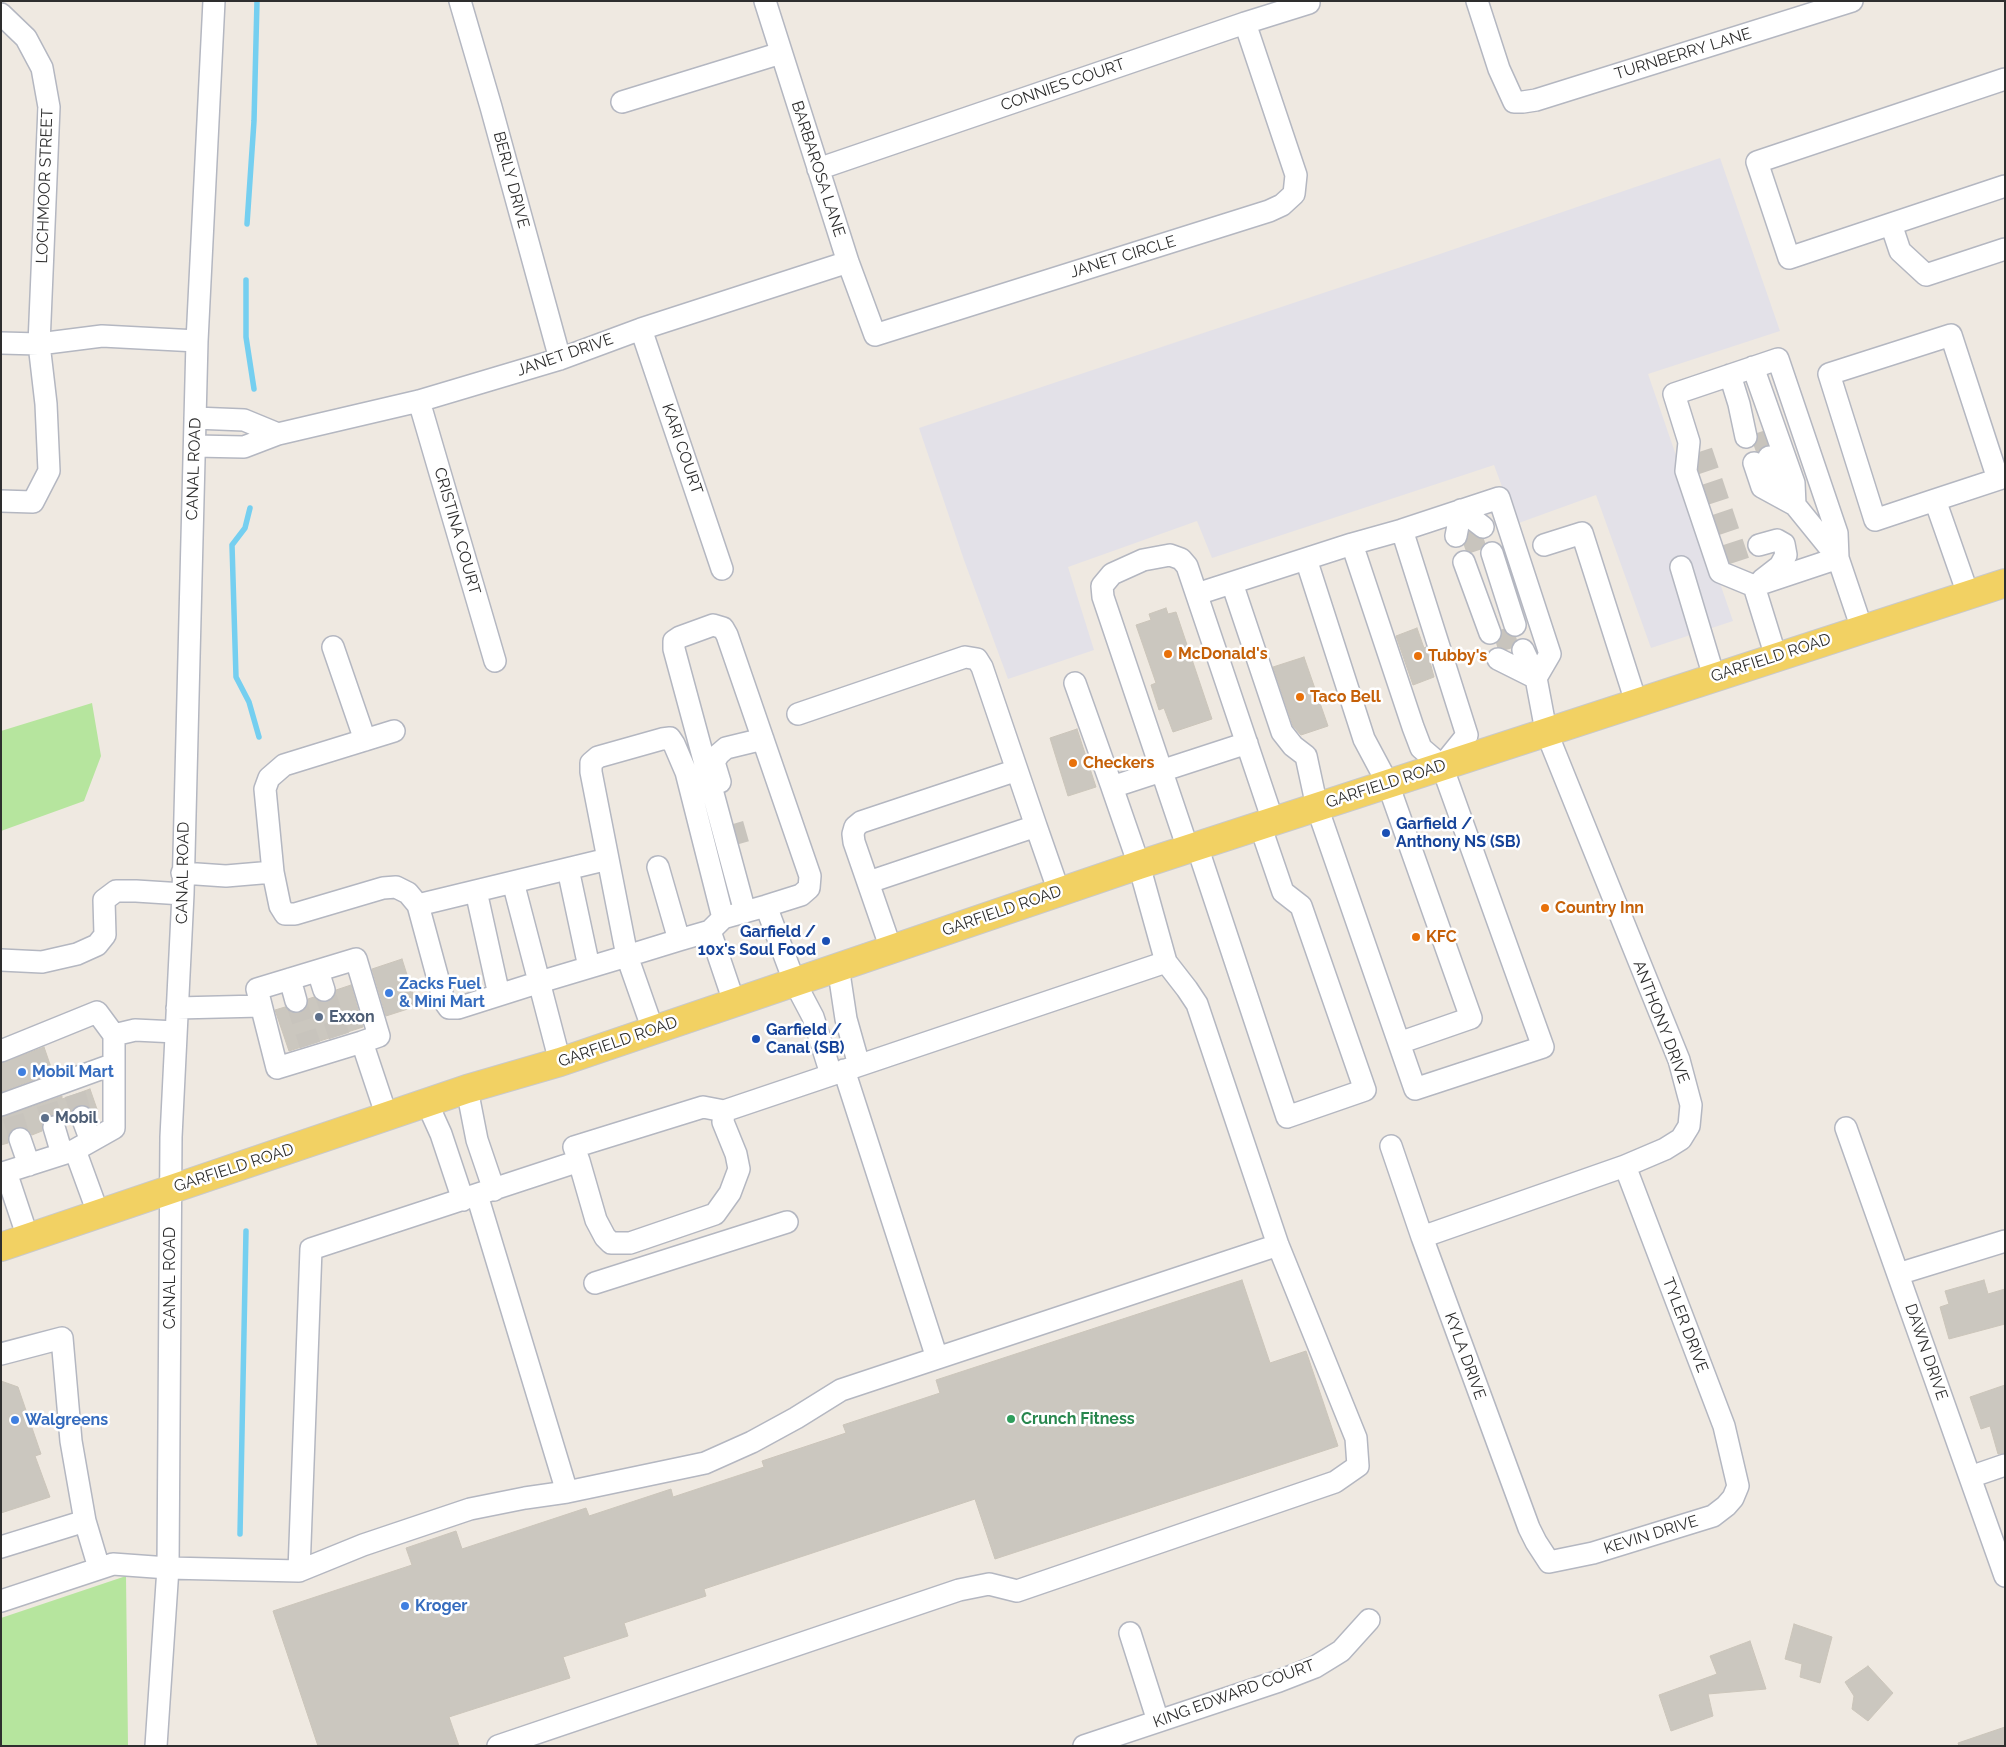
<!DOCTYPE html>
<style>
body{margin:0}
#map{position:relative;width:2006px;height:1747px;overflow:hidden;background:#efe9e1;font-family:Raleway,sans-serif}
canvas{display:block}
.frame{position:absolute;inset:0;border:2px solid #2e2e2e;pointer-events:none}
</style>
<div id="map">
<canvas width="2006" height="1747"></canvas>
<div class="frame"></div>
</div>
<script>
const ctx = document.querySelector('canvas').getContext('2d');
ctx.lineJoin = 'round';
function paint(path, color) { ctx.fillStyle = color; ctx.fill(path, 'evenodd'); }
const shape = rows => new Path2D(rows.map(r => 'M' + r).join(''));
function trace(path, color, width, dash) { ctx.strokeStyle = color; ctx.lineWidth = width; ctx.lineCap = dash ? 'butt' : 'round'; ctx.setLineDash(dash || []); ctx.stroke(path); }
function drawText(font, color, halo, rows, align = 'center') {
  ctx.font = font + ' Raleway,sans-serif'; ctx.lineWidth = 5; ctx.setLineDash([]); ctx.textBaseline = 'middle'; ctx.strokeStyle = halo; ctx.fillStyle = color; for (const [text, x, y, turn = 0] of rows) {
    ctx.save(); ctx.translate(x, y); ctx.rotate((+turn || 0) * Math.PI / 180); ctx.textAlign = isNaN(turn) ? turn : align; if (halo) ctx.strokeText(text, 0, 0); ctx.fillText(text, 0, 0); ctx.restore();
  }
}
const industrial = shape([
 [1720,158,1780,331,1648,374,1733,621,1651,648,1596,495,1516,524,1494,465,1212,558,1197,521,1068,567,1094,650,1008,679,964,560,919,428,1437,255]
]);
const green = shape([
 [92,703,101,756,84,801,1,831,1,731],
 [126,1576,128,1746,1,1746,1,1618]
]);
const stream = shape([
 [247,224,254,121,257,1],
 [246,280,246,337,254,389],
 [250,508,245,528,232,545,236,677,249,702,259,737],
 [240,1534,246,1231]
]);
const building = shape([
 [1166,608,1168,614,1176,612,1212,719,1173,732,1164,708,1159,710,1151,685,1156,683,1136,625,1151,620,1149,614,1166,608],
 [1417,628,1424,648,1426,647,1434,677,1413,685,1396,636,1417,628],
 [1304,657,1328,726,1301,735,1293,726,1273,667,1304,657],
 [1077,729,1096,787,1068,796,1050,738,1077,729],
 [402,959,417,1006,386,1016,372,969,402,959],
 [351,985,363,1027,289,1051,275,1010,285,1007,292,1013,300,1013,305,1009,308,999,314,997,321,1002,328,1002,334,998,336,990,351,985],
 [44,1047,53,1073,1,1092,1,1063,44,1047],
 [90,1089,98,1112,94,1113,90,1108,85,1105,78,1105,72,1109,70,1115,70,1122,66,1123,63,1118,57,1115,50,1115,45,1118,42,1124,42,1131,32,1135,28,1129,23,1127,16,1127,10,1131,8,1137,8,1143,1,1145,1,1117,62,1096,62,1099,90,1089],
 [1242,1280,1270,1363,1306,1351,1338,1446,995,1559,975,1499,704,1589,706,1596,624,1623,628,1636,563,1657,570,1678,449,1717,459,1746,318,1746,273,1611,412,1565,406,1548,456,1531,462,1549,586,1508,589,1516,671,1489,673,1497,764,1467,762,1461,846,1433,843,1425,940,1393,936,1380,1242,1280],
 [1984,1280,1988,1294,2005,1289,2005,1324,1949,1339,1940,1307,1949,1304,1945,1291,1984,1280],
 [1,1381,18,1387,41,1454,35,1456,50,1497,1,1513,1,1381],
 [2005,1385,2005,1453,1998,1454,1990,1426,1981,1429,1970,1397,2005,1385],
 [1794,1624,1832,1637,1820,1683,1800,1677,1802,1664,1785,1659,1794,1624],
 [1750,1641,1766,1689,1708,1694,1713,1716,1671,1731,1659,1695,1717,1674,1710,1656,1750,1641],
 [1868,1666,1893,1693,1868,1721,1852,1709,1854,1696,1845,1682,1868,1666],
 [2005,1727,2005,1746,1959,1746,1958,1743,2005,1727]
]);
const minorTunnel = shape([
 [1760,432,1769,457],
 [1702,451,1739,561],
 [1470,531,1479,557],
 [1503,629,1510,654],
 [733,824,739,845],
 [324,990,339,1036],
 [296,1001,310,1045],
 [75,1094,82,1117],
 [47,1104,54,1127],
 [13,1116,20,1139]
]);
const minor = shape([
 [460,1,491,107,560,359],
 [765,1,848,262,875,335,1269,211,1282,205,1294,194,1296,175,1245,23],
 [1477,1,1499,69,1514,102,1523,102,1536,100,1852,1],
 [1,14,26,38,42,68,49,107,39,344,46,404,49,471,33,502,1,501],
 [2005,79,1757,162,1789,258,1891,224,1900,251,1926,275,2005,249],
 [622,102,781,53],
 [818,169,1245,23,1309,3],
 [1891,224,2005,186],
 [641,329,722,569],
 [1,343,39,344,102,336,197,341],
 [1753,367,1794,483,1795,505,1838,558,1754,586],
 [1730,375,1739,404,1746,437],
 [419,401,495,661],
 [278,434,419,401,560,359,641,329,848,262],
 [195,446,244,447,278,434,244,420,195,418],
 [1769,457,1777,483,1792,501],
 [1754,463,1762,487,1795,505],
 [1935,500,1875,520,1829,374,1951,335,1998,479],
 [1461,510,1483,527],
 [1402,530,1499,498,1550,654,1536,678,1546,731,1679,1060,1691,1105,1689,1126,1681,1139,1665,1149,1625,1166,1422,1237],
 [1456,536,1461,510],
 [1544,545,1582,533,1636,702],
 [1759,545,1777,540,1784,544,1786,555,1780,566,1762,580],
 [1492,553,1515,625],
 [1306,559,1364,739,1388,784,1471,1018,1399,1043],
 [1464,562,1490,633],
 [1681,567,1714,677],
 [1232,583,1282,732,1293,746,1306,756,1317,807,1415,1089,1543,1047,1442,766,1421,748,1413,727,1352,544,1402,530,1467,735,1442,766],
 [1197,594,1352,544],
 [1968,594,1935,500,2005,477],
 [333,647,365,740],
 [1523,650,1536,678],
 [1776,657,1754,586,1720,572,1686,471,1689,442,1674,394,1778,359,1837,533,1838,558,1862,629],
 [1498,659,1536,678],
 [1075,683,1112,787,1247,743],
 [798,714,965,657,977,659,982,667,1036,826],
 [720,782,714,762,719,754,726,748,763,739],
 [1197,846,1287,1117,1365,1090,1301,906,1283,892,1260,825],
 [1188,849,1103,597,1102,586,1112,574,1143,560,1170,555,1181,559,1187,566,1273,821],
 [658,867,679,940],
 [568,869,589,967],
 [273,872,265,789,269,778,284,765,394,731],
 [182,873,226,876,273,872,280,906,285,914,295,914,383,888,396,887,408,893,418,905,444,1001,449,1008,458,1008,540,982,627,956,679,940,710,931,723,918,686,772,674,744,670,738,662,739,598,757,591,763,591,772,627,956,653,1030],
 [513,882,560,1062],
 [869,882,1036,826,1059,892],
 [476,891,499,995],
 [418,905,608,859],
 [766,906,794,981,813,1017,831,1074],
 [723,918,766,906,801,895,809,888,810,876,727,635,723,628,713,625,680,637,674,641,674,649,745,912],
 [710,931,734,1002],
 [891,949,854,842,853,834,855,827,861,822,1017,770],
 [1,960,42,962,77,954,97,945,105,935,104,900,116,891,136,891,183,894],
 [838,966,846,1019,859,1065],
 [318,971,324,990],
 [290,979,296,1001],
 [177,1008,261,1006],
 [362,1042,379,1036,356,959,257,989,277,1068,362,1042,387,1117],
 [1,1051,97,1012,114,1035],
 [844,1070,937,1358],
 [467,1089,477,1140,494,1190],
 [427,1103,441,1134,463,1200],
 [1,1105,114,1064],
 [82,1117,91,1141],
 [54,1127,62,1154],
 [1846,1128,2005,1576],
 [20,1139,29,1165],
 [1391,1146,1422,1237,1529,1528,1536,1542,1549,1562,1593,1553,1713,1516,1726,1506,1733,1498,1738,1486,1724,1426,1625,1166],
 [75,1150,114,1128,114,1035,135,1030,176,1032],
 [579,1161,596,1220,605,1237,611,1243,630,1243,715,1214,730,1193,739,1169,736,1154,723,1122,724,1111],
 [477,1195,567,1492],
 [28,1238,6,1172,75,1150,98,1213],
 [1898,1274,2005,1241],
 [595,1283,787,1222],
 [1,1354,62,1338,71,1441,85,1521,99,1568],
 [1970,1477,2005,1465],
 [1,1547,85,1521],
 [299,1571,311,1249,579,1161,574,1147,703,1107,724,1111,1166,962],
 [1,1601,113,1564,168,1568,299,1571,363,1545,470,1509,525,1498,567,1492,705,1463,752,1442,796,1418,841,1390,1278,1245],
 [1130,1633,1158,1721],
 [156,1746,168,1568,171,1137,183,894,197,341,214,1],
 [498,1746,959,1590,989,1584,1017,1591,1335,1482,1358,1466,1356,1438,1278,1245,1197,1004,1187,989,1166,962,1139,865,1112,787],
 [1084,1746,1279,1681,1315,1667,1341,1651,1369,1620]
]);
const major = shape([
 [1,1247,467,1089,560,1062,1139,865,2005,583]
]);
const markers = [
 [1168,654,5,"#e8710a"],
 [1418,656,5,"#e8710a"],
 [1300,697,5,"#e8710a"],
 [1073,763,5,"#e8710a"],
 [1386,833,5,"#1a4fb4"],
 [1545,908,5,"#e8710a"],
 [1416,937,5,"#e8710a"],
 [826,941,5,"#1a4fb4"],
 [389,993,5,"#3f7fe0"],
 [319,1017,5,"#5c6f8a"],
 [756,1039,5,"#1a4fb4"],
 [22,1072,5,"#3f7fe0"],
 [45,1118,5,"#5c6f8a"],
 [1011,1419,5,"#2e9e5b"],
 [15,1420,5,"#3f7fe0"],
 [405,1606,5,"#3f7fe0"]
];
const streetNames = [
 ["TURNBERRY LANE",1683,54,-17],
 ["CONNIES COURT",1063,85,-19],
 ["BARBAROSA LANE",818,169,72],
 ["BERLY DRIVE",511,180,75],
 ["LOCHMOOR STREET",45,186,-88],
 ["JANET CIRCLE",1123,257,-17],
 ["JANET DRIVE",565,355,-19],
 ["KARI COURT",682,449,71],
 ["CANAL ROAD",194,469,-88],
 ["CRISTINA COURT",457,531,74],
 ["GARFIELD ROAD",1771,658,-18],
 ["GARFIELD ROAD",1386,784,-18],
 ["CANAL ROAD",183,873,-89],
 ["GARFIELD ROAD",1002,911,-19],
 ["ANTHONY DRIVE",1661,1022,69],
 ["GARFIELD ROAD",618,1042,-19],
 ["GARFIELD ROAD",234,1168,-18],
 ["CANAL ROAD",170,1278,-90],
 ["TYLER DRIVE",1685,1325,69],
 ["DAWN DRIVE",1926,1352,71],
 ["KYLA DRIVE",1465,1356,70],
 ["KEVIN DRIVE",1651,1535,-17],
 ["KING EDWARD COURT",1234,1694,-20]
];
const foodNames = [
 ["McDonald's",1178,654],
 ["Tubby's",1428,656],
 ["Taco Bell",1310,697],
 ["Checkers",1083,763],
 ["Country Inn",1555,908],
 ["KFC",1426,937]
];
const transitNames = [
 ["Garfield /",1396,824],
 ["Anthony NS (SB)",1396,842],
 ["Garfield /",816,932,"right"],
 ["10x's Soul Food",816,950,"right"],
 ["Garfield /",766,1030],
 ["Canal (SB)",766,1048]
];
const shopNames = [
 ["Zacks Fuel",399,984],
 ["& Mini Mart",399,1002],
 ["Mobil Mart",32,1072],
 ["Walgreens",25,1420],
 ["Kroger",415,1606]
];
const serviceNames = [
 ["Exxon",329,1017],
 ["Mobil",55,1118]
];
const leisureNames = [
 ["Crunch Fitness",1021,1419]
];
paint(industrial, '#e3e1e8');
paint(green, '#b6e59e');
trace(stream, '#75cff0', 5.5);
paint(building, '#cbc7bf');
trace(building, '#cbc5ba', 1);
trace(minorTunnel, '#c8c4bd', 21, [21, 11]);
trace(minor, '#b4b7c1', 24);
trace(major, '#c9c9c9', 30);
trace(minor, '#fff', 21);
trace(major, '#f2d163', 28);
for (const [x, y, r, color] of markers) { const dot = new Path2D(); dot.arc(x, y, r, 0, 2 * Math.PI); ctx.fillStyle = color; ctx.fill(dot); trace(dot, '#fff', 2); }
drawText('16px', '#2e2e2e', '#fff', streetNames);
drawText('bold 16px', '#c56008', '#fff', foodNames, 'left');
drawText('bold 16px', '#164399', '#fff', transitNames, 'left');
drawText('bold 16px', '#366cbe', '#fff', shopNames, 'left');
drawText('bold 16px', '#4e5e75', '#fff', serviceNames, 'left');
drawText('bold 16px', '#27864d', '#fff', leisureNames, 'left');
</script>
